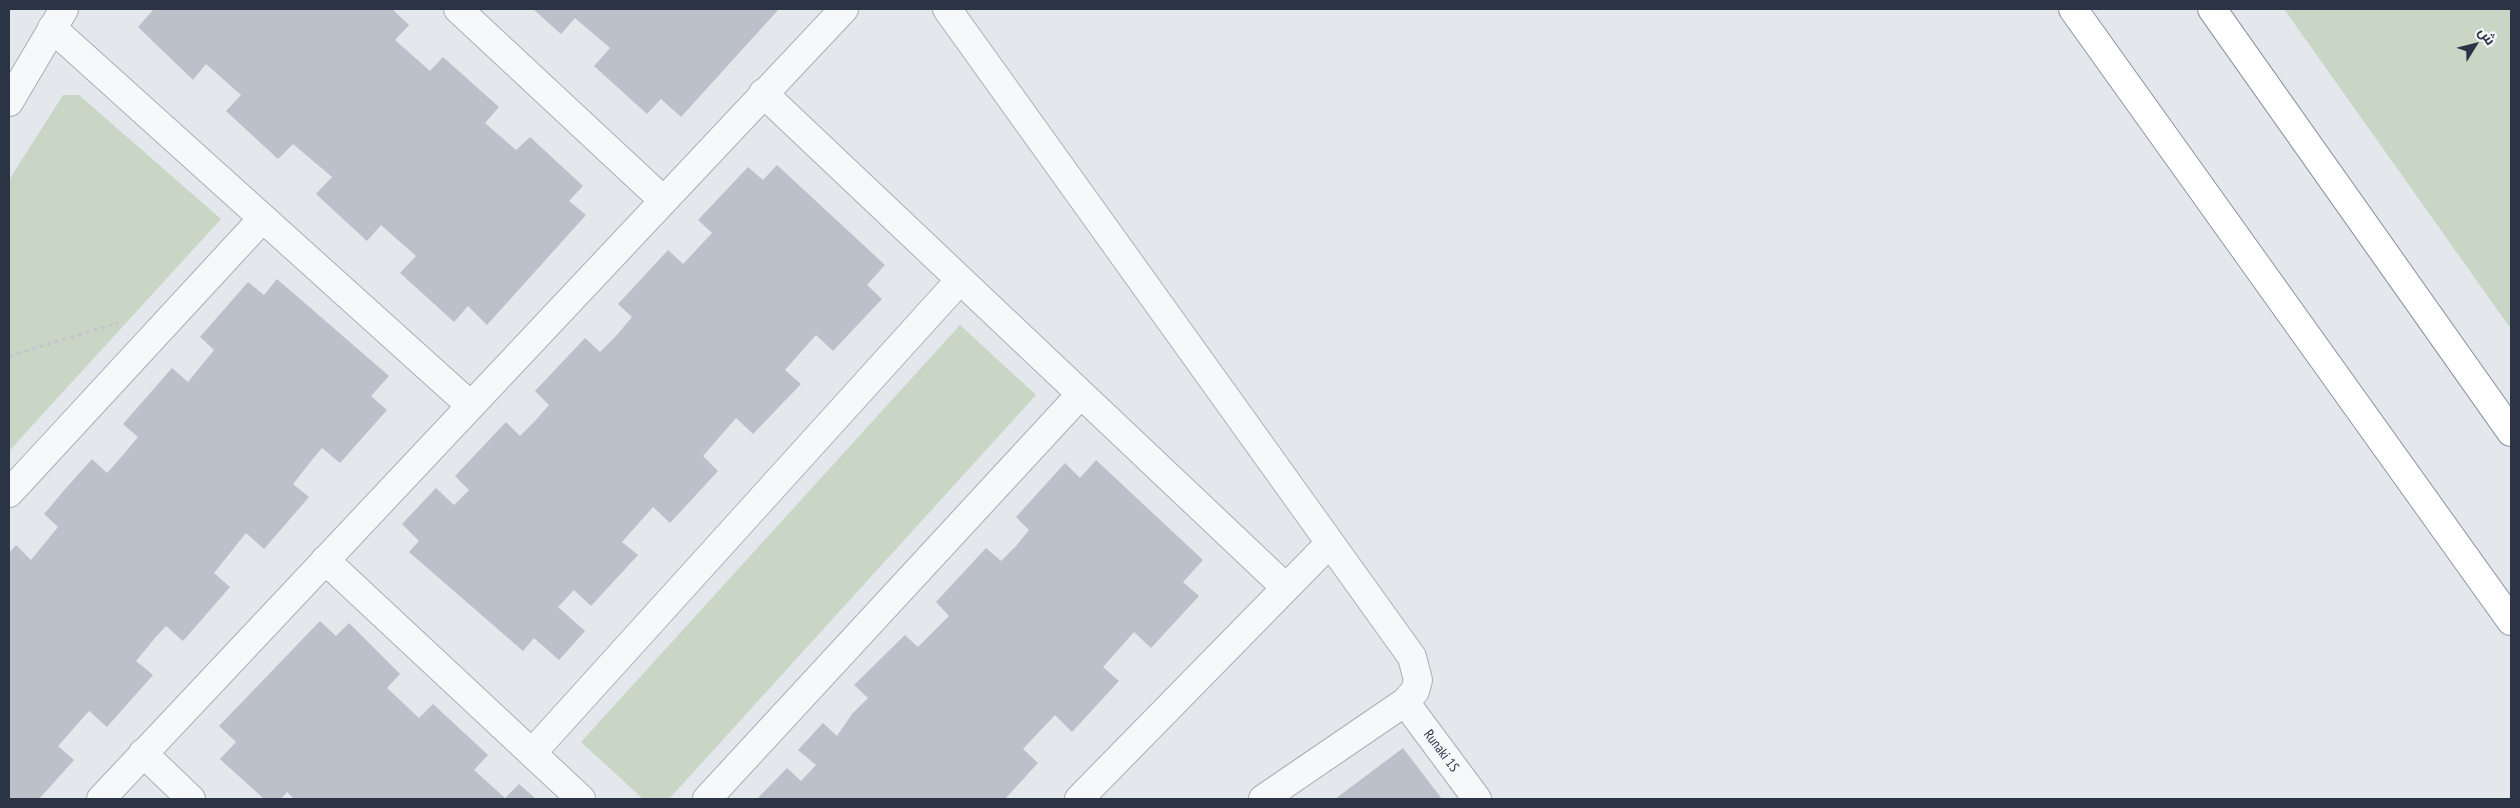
<!DOCTYPE html>
<meta charset="utf-8">
<style>
body{margin:0}
#map{position:relative;width:2520px;height:808px;overflow:hidden;background:#e4e7ec;font-family:"PT Sans Narrow",Cairo,sans-serif}
canvas{display:block}
.frame{position:absolute;inset:0;border:10px solid #2b3445;pointer-events:none}
.north{position:absolute;left:2450px;top:20px;width:50px;height:50px;-webkit-text-stroke:4px #f4f6f9;paint-order:stroke;rotate:54deg;font-size:14px;font-weight:700;line-height:20px;text-align:center;color:#2b3445}
.north::after{content:'';display:block;margin:auto;width:18px;height:22px;background:#2b3445;clip-path:polygon(50% 0,100% 100%,50% 72%,0 100%)}
</style>
<div id="map">
<canvas width="2520" height="808"></canvas>
<div class="frame"></div>
<div class="north">ش</div>
</div>
<script>
const ctx = document.querySelector('canvas').getContext('2d');
ctx.lineJoin = 'round';
function paint(path, color) { ctx.fillStyle = color; ctx.fill(path, 'evenodd'); }
const shape = rows => new Path2D(rows.map(r => 'M' + r).join(''));
function trace(path, color, width, dash) { ctx.strokeStyle = color; ctx.lineWidth = width; ctx.lineCap = dash ? 'butt' : 'round'; ctx.setLineDash(dash || []); ctx.stroke(path); }
function drawText(font, color, halo, rows, align = 'center') {
  ctx.font = font + ' "PT Sans Narrow",sans-serif'; ctx.lineWidth = 4; ctx.setLineDash([]); ctx.textBaseline = 'middle'; ctx.strokeStyle = halo; ctx.fillStyle = color; for (const [text, x, y, turn = 0] of rows) {
    ctx.save(); ctx.translate(x, y); ctx.rotate((+turn || 0) * Math.PI / 180); ctx.textAlign = isNaN(turn) ? turn : align; if (halo) ctx.strokeText(text, 0, 0); ctx.fillText(text, 0, 0); ctx.restore();
  }
}
const green = shape([
 [2284,9,2511,9,2511,329],
 [63,95,79,95,221,219,9,451,9,180],
 [960,325,1036,395,669,799,643,799,581,742]
]);
const building = shape([
 [154,9,392,9,409,25,395,40,430,71,443,57,499,107,485,123,516,150,530,137,583,186,569,201,586,215,487,325,468,306,454,322,400,273,416,256,381,225,367,241,316,194,332,177,293,144,278,159,226,111,241,95,206,64,193,80,138,27],
 [533,9,779,9,681,117,661,99,647,114,594,66,610,48,575,18,561,34],
 [777,165,885,265,867,285,882,299,833,351,816,335,785,370,801,384,753,434,736,418,703,456,718,471,670,523,653,507,622,542,638,555,591,606,574,590,558,607,585,631,559,660,534,638,523,651,409,552,419,541,402,524,436,488,454,505,469,490,455,476,506,422,520,436,536,420,549,405,535,391,585,338,600,352,616,336,632,317,618,304,668,250,683,264,712,233,698,220,748,167,763,180],
 [277,279,389,376,371,396,387,410,340,463,322,448,312,460,293,484,309,497,264,549,246,533,214,573,230,587,183,641,166,626,155,638,136,661,153,675,107,727,89,711,58,746,74,760,39,799,10,799,9,553,16,545,31,560,58,527,44,514,66,488,92,459,107,473,123,455,138,437,123,424,172,368,188,382,214,350,200,337,248,282,264,295],
 [1096,460,1203,560,1183,582,1199,596,1151,648,1134,632,1103,667,1119,681,1072,732,1055,715,1023,749,1038,763,1005,799,757,799,787,768,801,781,816,765,798,750,823,723,837,736,852,714,868,698,854,685,905,635,918,647,949,616,936,602,986,548,1001,561,1016,546,1029,530,1016,517,1065,463,1080,478],
 [320,621,336,636,349,623,400,674,387,688,419,718,433,704,488,755,474,770,505,798,519,784,536,799,294,799,287,792,281,799,264,799,220,759,236,742,219,726],
 [1403,748,1442,799,1335,799]
]);
const path = shape([
 [9,356,118,323]
]);
const minor = shape([
 [458,9,663,200],
 [947,9,1412,657,1418,680,1415,691,1405,702,1263,799],
 [52,28,470,405],
 [763,93,1286,588],
 [9,493,263,218],
 [325,560,581,799],
 [1405,702,1477,799],
 [143,753,191,799],
 [532,753,960,280],
 [101,799,844,9],
 [707,799,1081,394],
 [1079,799,1329,544]
]);
const tertiary = shape([
 [9,102,64,9]
]);
const trunk = shape([
 [2073,9,2511,621],
 [2212,9,2511,432]
]);
const streetNames = [
 ["Runaki 1S",1441,751,53]
];
paint(green, '#c9d6c5');
paint(building, '#bbc0ca');
trace(minor, '#a9aeb7', 30);
trace(tertiary, '#a9aeb7', 30);
trace(trunk, '#8b94a3', 30);
trace(path, '#c2c5cb', 3, [4, 4]);
trace(minor, '#f7f8fa', 28);
trace(tertiary, '#f7f8fa', 28);
trace(trunk, '#fff', 28);
drawText('14px', '#2b3445', '#f4f6f9', streetNames);
</script>
